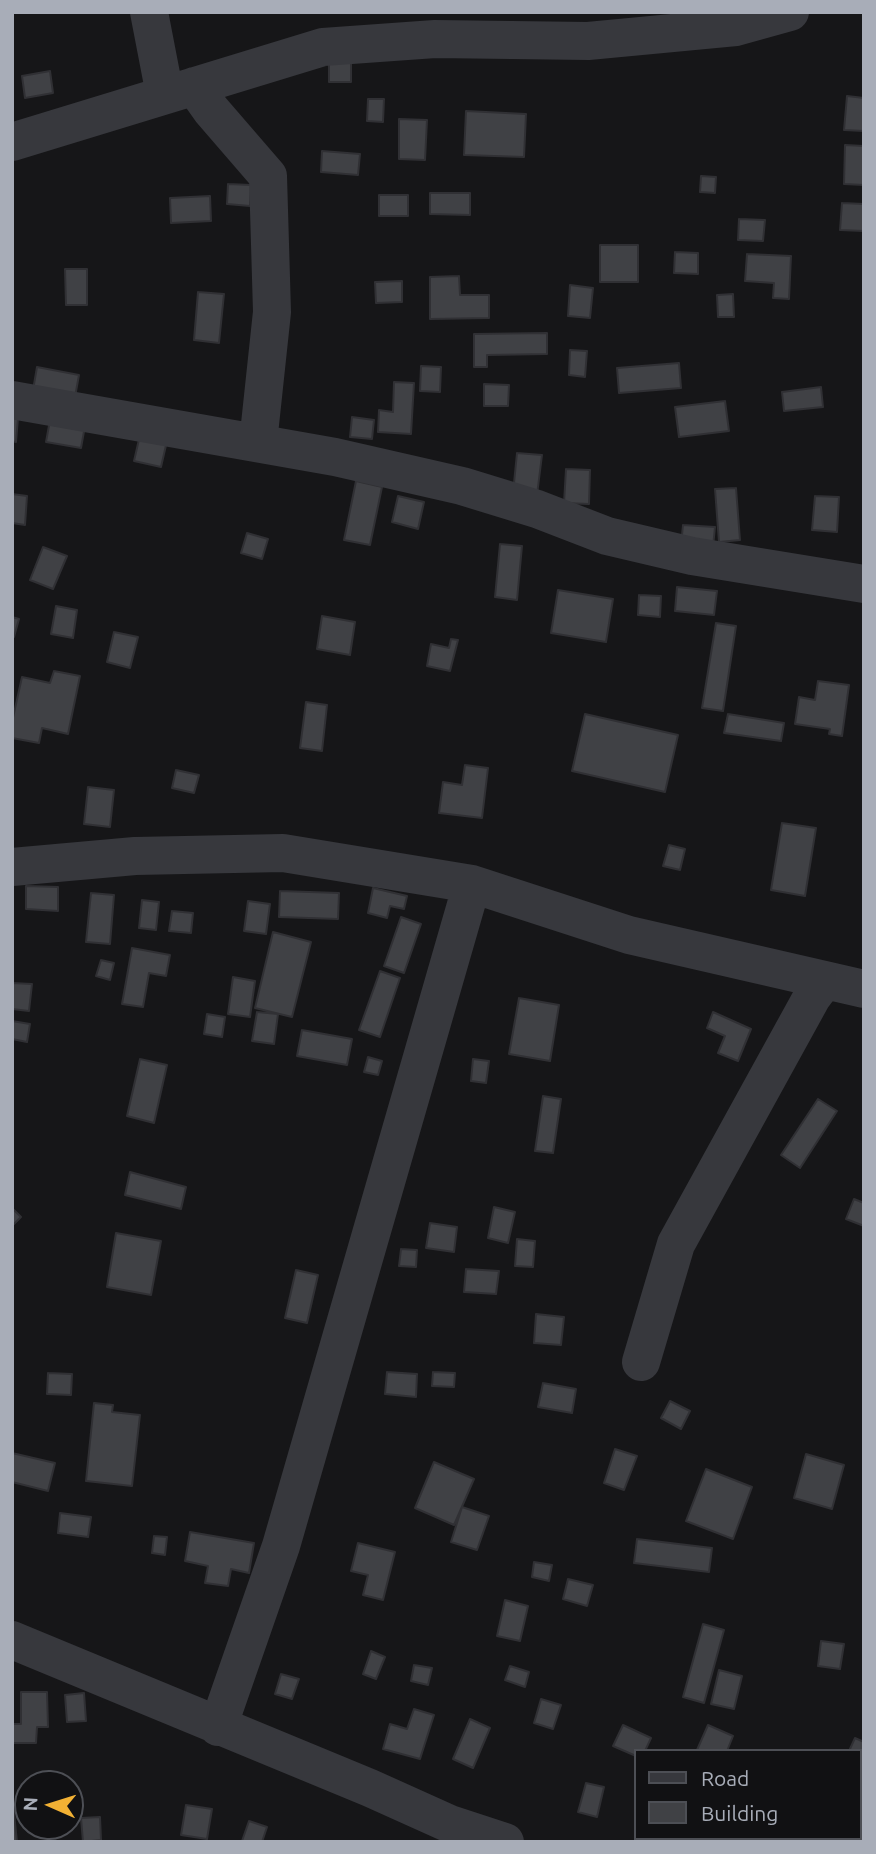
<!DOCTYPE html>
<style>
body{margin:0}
#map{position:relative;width:876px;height:1854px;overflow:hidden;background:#161618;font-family:Ubuntu,sans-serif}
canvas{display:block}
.frame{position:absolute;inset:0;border:14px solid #a8adb8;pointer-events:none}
.legend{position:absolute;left:634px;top:1749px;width:228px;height:91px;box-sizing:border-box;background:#111113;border:2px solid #4d4f55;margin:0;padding:9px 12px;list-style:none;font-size:21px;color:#a8adb8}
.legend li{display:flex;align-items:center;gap:14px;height:35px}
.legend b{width:35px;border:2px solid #4d4f55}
.north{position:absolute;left:14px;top:1770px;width:70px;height:70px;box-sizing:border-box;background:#111113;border:2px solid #4d4f55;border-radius:50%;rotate:273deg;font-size:19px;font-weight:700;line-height:28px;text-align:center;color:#a8adb8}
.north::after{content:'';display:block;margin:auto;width:24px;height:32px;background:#f2b134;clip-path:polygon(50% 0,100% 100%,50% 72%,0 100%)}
</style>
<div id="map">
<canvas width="876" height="1854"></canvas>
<div class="frame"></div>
<ul class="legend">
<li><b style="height:9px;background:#37383d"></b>Road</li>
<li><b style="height:19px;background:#404145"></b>Building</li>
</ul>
<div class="north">N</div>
</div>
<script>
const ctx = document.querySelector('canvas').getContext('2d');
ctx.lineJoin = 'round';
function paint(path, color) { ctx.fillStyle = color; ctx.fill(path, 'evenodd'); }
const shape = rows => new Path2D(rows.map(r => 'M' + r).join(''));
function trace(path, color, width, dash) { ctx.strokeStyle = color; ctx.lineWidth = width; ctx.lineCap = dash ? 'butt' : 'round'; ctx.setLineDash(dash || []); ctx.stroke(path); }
const building = shape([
 [329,62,351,62,351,82,329,82,329,62],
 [50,71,53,93,25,98,22,76,50,71],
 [847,96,864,98,864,131,844,130,847,96],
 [368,99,384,99,383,122,367,121,368,99],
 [466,111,526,114,524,157,464,155,466,111],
 [399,119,427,120,425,160,399,159,399,119],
 [845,145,864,146,864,185,844,184,845,145],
 [322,151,360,154,358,175,321,172,322,151],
 [701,176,716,177,715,193,700,192,701,176],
 [228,184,251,185,250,206,227,204,228,184],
 [430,193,470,193,470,215,430,214,430,193],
 [379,195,408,195,408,216,379,216,379,195],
 [210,196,211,221,171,223,170,198,210,196],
 [842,203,864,204,864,231,840,230,842,203],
 [739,219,765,220,763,241,738,240,739,219],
 [600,245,638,245,638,282,600,282,600,245],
 [675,252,698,253,698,274,674,273,675,252],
 [747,254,791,256,789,299,773,298,774,283,745,281,747,254],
 [65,269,87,269,87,305,66,305,65,269],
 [459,276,460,295,489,295,489,318,430,319,430,277,459,276],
 [402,281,402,302,376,303,375,282,402,281],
 [570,285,593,288,590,318,568,316,570,285],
 [198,292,224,294,219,343,194,340,198,292],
 [733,294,734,317,718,317,717,295,733,294],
 [547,333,547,354,487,355,487,367,474,367,474,334,547,333],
 [570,350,587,351,585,377,569,375,570,350],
 [679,363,681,388,619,393,617,368,679,363],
 [421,366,441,367,440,392,420,391,421,366],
 [37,367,79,375,75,397,33,390,37,367],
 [394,382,414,383,411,434,378,432,379,410,393,412,394,382],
 [484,384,509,385,508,406,484,406,484,384],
 [821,387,823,407,784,411,782,392,821,387],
 [725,401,729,431,679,437,675,407,725,401],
 [352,417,374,420,372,439,350,437,352,417],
 [12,418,18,418,16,442,12,441,12,418],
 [50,420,85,426,81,448,46,442,50,420],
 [140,435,167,441,161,467,134,461,140,435],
 [517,453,542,455,537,495,513,493,517,453],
 [566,469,590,470,589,504,564,503,566,469],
 [356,481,382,487,370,545,344,540,356,481],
 [736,488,740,540,719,542,715,489,736,488],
 [12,494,27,496,25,525,12,523,12,494],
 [398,496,424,502,418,529,392,522,398,496],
 [815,496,839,497,837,532,812,530,815,496],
 [683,525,715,527,713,547,681,545,683,525],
 [247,533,268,539,262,559,241,553,247,533],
 [500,544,522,546,517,600,495,597,500,544],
 [43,547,67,556,53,589,30,580,43,547],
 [677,587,717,591,714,615,675,611,677,587],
 [558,590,613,599,606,642,551,633,558,590],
 [639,595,661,596,660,617,638,615,639,595],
 [56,606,77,610,73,638,51,634,56,606],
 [322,616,355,622,350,655,317,649,322,616],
 [12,617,19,619,14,637,12,637,12,617],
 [716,623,736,626,723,711,702,708,716,623],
 [114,632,138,637,130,668,107,662,114,632],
 [451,639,458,640,450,671,427,666,431,644,449,648,451,639],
 [54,671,80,676,68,734,42,728,39,743,12,738,12,722,22,677,50,683,54,671],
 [818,681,849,685,842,736,829,734,830,729,795,724,799,697,815,700,818,681],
 [306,702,327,705,322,751,300,748,306,702],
 [585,714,678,735,665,792,572,771,585,714],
 [728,714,784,723,781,741,724,733,728,714],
 [465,765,488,768,482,818,439,813,443,782,462,785,465,765],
 [176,770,199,775,194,793,172,788,176,770],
 [88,787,114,790,110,827,84,824,88,787],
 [782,823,816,828,805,896,771,890,782,823],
 [669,845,685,849,680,870,663,866,669,845],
 [26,886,58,887,58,911,26,909,26,886],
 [373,888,407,896,404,909,390,906,387,918,368,913,373,888],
 [280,891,339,893,338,919,279,917,280,891],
 [91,893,114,895,110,944,86,942,91,893],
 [142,900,159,902,156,930,139,928,142,900],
 [248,901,270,904,266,934,244,931,248,901],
 [172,911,193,913,191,933,169,931,172,911],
 [401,917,421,924,404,973,384,966,401,917],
 [273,932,311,942,292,1017,255,1008,273,932],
 [132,948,170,955,166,976,149,973,143,1007,122,1004,132,948],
 [101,960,114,963,110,980,96,976,101,960],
 [380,971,400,978,380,1037,359,1030,380,971],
 [233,977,255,981,250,1017,228,1014,233,977],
 [12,983,32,984,29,1011,12,1009,12,983],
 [519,998,559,1005,550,1061,509,1054,519,998],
 [257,1012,278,1014,274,1044,252,1041,257,1012],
 [713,1012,751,1029,738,1061,718,1053,725,1036,707,1028,713,1012],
 [207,1014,225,1017,222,1037,204,1034,207,1014],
 [12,1021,30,1024,27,1042,12,1039,12,1021],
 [302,1030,352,1039,347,1065,297,1056,302,1030],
 [368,1057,382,1061,378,1075,364,1072,368,1057],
 [140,1059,167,1065,154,1123,127,1116,140,1059],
 [473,1059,489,1061,486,1083,471,1081,473,1059],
 [543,1096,561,1099,553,1153,535,1151,543,1096],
 [818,1099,837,1111,800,1168,781,1155,818,1099],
 [130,1172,186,1187,181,1209,125,1195,130,1172],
 [854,1199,864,1203,864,1226,846,1219,854,1199],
 [494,1207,515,1212,508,1243,488,1238,494,1207],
 [12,1208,21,1217,12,1226,12,1208],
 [430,1223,457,1227,454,1252,426,1248,430,1223],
 [116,1233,161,1241,151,1295,107,1287,116,1233],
 [517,1239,535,1241,533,1267,515,1266,517,1239],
 [401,1249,417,1250,416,1267,399,1266,401,1249],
 [466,1269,499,1271,496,1294,464,1292,466,1269],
 [296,1270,318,1275,307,1323,285,1318,296,1270],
 [536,1314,564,1317,561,1345,534,1343,536,1314],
 [387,1372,417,1374,416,1397,385,1394,387,1372],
 [433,1372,455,1373,454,1387,432,1386,433,1372],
 [48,1373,72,1374,71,1395,47,1394,48,1373],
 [543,1383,576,1389,572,1413,538,1407,543,1383],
 [670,1401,690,1411,681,1429,661,1418,670,1401],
 [94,1403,113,1405,112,1412,140,1415,132,1486,86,1481,94,1403],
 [615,1449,637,1456,624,1490,604,1483,615,1449],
 [12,1453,55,1463,48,1491,12,1482,12,1453],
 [806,1454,844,1465,832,1509,794,1498,806,1454],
 [434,1462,474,1479,454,1525,415,1508,434,1462],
 [706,1469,752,1487,733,1539,686,1521,706,1469],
 [462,1507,489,1516,477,1550,451,1542,462,1507],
 [60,1513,91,1517,88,1537,58,1533,60,1513],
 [190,1532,254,1543,249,1573,231,1569,228,1586,205,1583,208,1566,185,1561,190,1532],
 [154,1536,167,1537,165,1555,152,1553,154,1536],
 [637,1539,712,1548,709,1572,634,1563,637,1539],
 [358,1543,395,1552,383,1600,363,1595,368,1575,351,1571,358,1543],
 [534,1562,552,1565,549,1581,532,1577,534,1562],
 [568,1579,593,1585,587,1606,563,1599,568,1579],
 [505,1600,528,1606,520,1641,497,1636,505,1600],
 [703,1624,724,1630,704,1703,683,1697,703,1624],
 [821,1641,844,1644,840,1669,818,1666,821,1641],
 [371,1651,385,1657,376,1679,363,1674,371,1651],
 [414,1665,432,1668,428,1685,411,1681,414,1665],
 [510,1666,529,1672,525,1687,505,1680,510,1666],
 [719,1670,742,1676,734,1709,711,1704,719,1670],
 [281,1674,299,1679,292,1699,275,1694,281,1674],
 [21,1692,47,1692,48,1727,37,1727,36,1743,12,1743,12,1724,21,1724,21,1692],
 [84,1693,86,1721,67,1722,65,1695,84,1693],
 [541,1699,561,1705,553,1729,534,1723,541,1699],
 [414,1709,434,1715,420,1759,383,1749,390,1724,407,1729,414,1709],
 [470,1719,490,1728,473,1768,453,1759,470,1719],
 [623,1725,651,1738,645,1751,636,1751,636,1756,613,1746,623,1725],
 [708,1725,733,1736,727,1751,697,1750,708,1725],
 [855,1738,864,1742,864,1768,860,1766,860,1751,849,1751,855,1738],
 [586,1783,604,1787,597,1817,578,1812,586,1783],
 [12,1803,13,1803,17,1842,12,1842,12,1803],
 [186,1805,212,1809,207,1839,181,1835,186,1805],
 [100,1817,101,1840,83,1842,81,1818,100,1817],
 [249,1821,267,1827,262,1842,242,1841,249,1821]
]);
const minor = shape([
 [149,12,165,95],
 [194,86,211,110,268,176,272,312,258,443],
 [12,142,323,47,435,39,588,41,736,27,790,12],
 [12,400,335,457,462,486,537,509,607,536,692,556,864,584],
 [12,867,135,856,283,853,472,884,629,935,864,989],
 [641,1362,676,1244,812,997,824,981],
 [12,1640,370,1788,450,1824,505,1842],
 [218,1727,281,1546,472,884]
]);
paint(building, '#404145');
trace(building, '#303034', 2);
trace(minor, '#37383d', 38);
</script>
